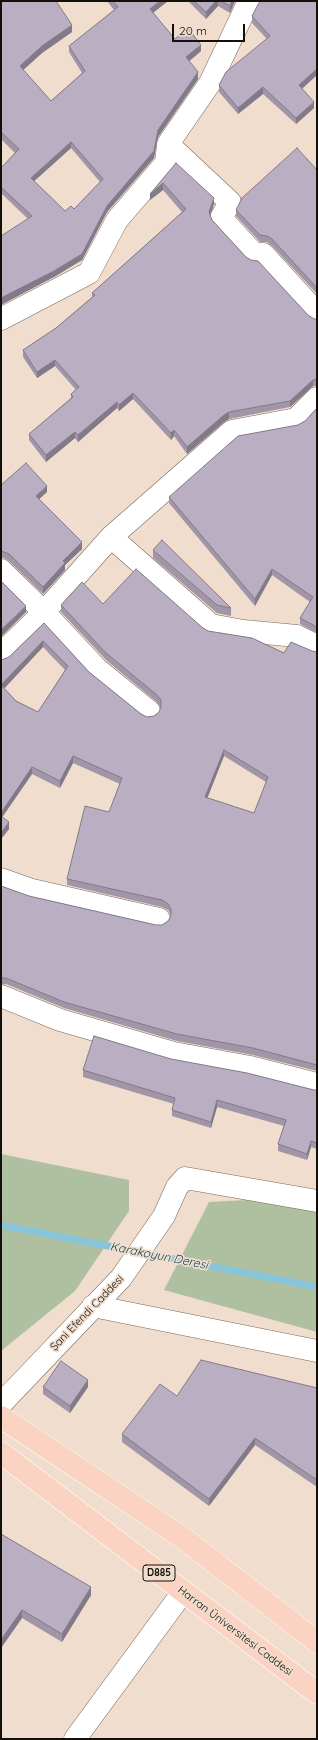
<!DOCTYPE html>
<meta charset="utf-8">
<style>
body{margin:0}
#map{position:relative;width:318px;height:1740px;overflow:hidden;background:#f0ddcd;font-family:Quicksand,sans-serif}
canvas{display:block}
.frame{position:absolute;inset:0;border:2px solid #150f09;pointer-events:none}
.scale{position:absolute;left:172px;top:24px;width:73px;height:18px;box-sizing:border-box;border:2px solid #150f09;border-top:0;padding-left:5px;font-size:12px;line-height:14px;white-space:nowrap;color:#150f09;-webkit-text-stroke:3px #f0ddcd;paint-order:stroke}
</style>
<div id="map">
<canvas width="318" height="1740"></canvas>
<div class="frame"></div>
<div class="scale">20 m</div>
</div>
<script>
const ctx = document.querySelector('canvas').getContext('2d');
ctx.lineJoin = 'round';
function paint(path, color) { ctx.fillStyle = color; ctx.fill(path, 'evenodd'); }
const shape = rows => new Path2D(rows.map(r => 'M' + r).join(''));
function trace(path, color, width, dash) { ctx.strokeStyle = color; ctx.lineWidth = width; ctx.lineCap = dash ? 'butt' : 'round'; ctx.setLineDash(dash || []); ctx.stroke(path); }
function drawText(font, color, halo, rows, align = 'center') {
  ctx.font = font + ' Quicksand,sans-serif'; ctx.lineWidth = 3.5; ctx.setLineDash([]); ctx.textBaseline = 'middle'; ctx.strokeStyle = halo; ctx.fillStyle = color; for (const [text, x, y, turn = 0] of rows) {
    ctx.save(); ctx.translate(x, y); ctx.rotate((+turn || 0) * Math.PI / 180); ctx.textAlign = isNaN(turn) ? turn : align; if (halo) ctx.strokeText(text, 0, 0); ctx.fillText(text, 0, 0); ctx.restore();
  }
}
const green = shape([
 [1,1154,129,1180,129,1211,75,1291,1,1351],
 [266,1199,317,1208,317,1332,164,1290,209,1202]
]);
const stream = shape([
 [1,1225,317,1287]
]);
const minor = shape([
 [168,144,230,202,221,218,255,255,263,254,317,313],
 [1,319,89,273,117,220,166,163,168,144,210,83,249,1],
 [111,537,211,625,243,631,297,636,317,646],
 [1,570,44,612,97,669,149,711],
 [1,654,44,612,111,537,232,431,296,419,317,398],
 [1,879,32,890,159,919],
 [1,996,60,1020,174,1053,250,1067,317,1084],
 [93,1306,317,1351],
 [1,1404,121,1278,164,1216,177,1187,185,1178,317,1201],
 [75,1739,183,1592]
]);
const major = shape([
 [1,1417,183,1538,317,1642],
 [1,1453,317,1693]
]);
const wall = shape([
 [1,1,72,32,42,53,23,70,51,101,82,73,69,52,69,46,114,10,107,1,168,1,153,13,175,39,201,51,189,61,198,79,158,137,154,158,107,212,82,260,54,277,28,219,1,193,1,168,15,153,1,139],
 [71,148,100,182,74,209,65,211,34,181],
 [188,1,235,1,230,13,218,6,206,19],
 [252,16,317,75,302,89,314,108,296,124,263,94,238,114,219,92,219,85,267,39,252,23],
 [176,163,214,204,210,216,212,220,246,257,308,315,314,319,317,319,317,386,313,386,290,407,229,419,224,422,187,454,174,436,171,440,133,399,119,411,117,408,78,442,75,438,46,462,29,440,29,434,71,398,71,394,76,390,55,366,37,378,23,357,23,350,56,328,92,297,92,293,182,212,163,190,150,200],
 [317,170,317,294,272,246,267,242,260,242,236,216,236,210],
 [317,408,317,633,300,624,300,618,310,602,272,575,255,606,169,503,169,497,305,421],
 [1,484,47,492,39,499,82,549,65,565,65,570,43,594,9,561,4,558,1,558],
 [153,550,231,608,231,616,217,613,153,558],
 [103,604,203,628,208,631,284,653,312,651,317,652,317,1071,253,1055,177,1041,64,1008,6,984,1,985,1,886,29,896,156,925,162,925,168,921,171,916,168,910,162,907,67,885,67,879,109,812,120,784,73,763,60,788,32,774,2,817,9,829,1,839,1,660,4,659,9,657,44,623,89,672,141,714,147,717,154,716,159,712,161,708,157,702,106,660,61,612,61,605],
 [43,647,65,670,38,712,16,701,4,688],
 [224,756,266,782,254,813,207,798],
 [171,1059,314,1090,317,1090,317,1149,311,1147,307,1160,278,1151,278,1144,284,1126,217,1107,211,1128,172,1116,172,1110,174,1104,83,1077,83,1070],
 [43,1387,88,1387,70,1413,43,1394],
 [317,1388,317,1487,255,1445,209,1506,122,1442,122,1434,177,1396],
 [1,1534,91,1595,62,1642,22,1618,1,1648]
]);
const shadedWall = shape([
 [160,1,168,1,150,15,150,9],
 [216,1,218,1,218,6,206,19,206,12],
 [232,1,235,1,230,13,230,6],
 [72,25,72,32,42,53,20,73,20,66,42,46],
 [201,45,201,51,186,64,186,57],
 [317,69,317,75,299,91,299,85],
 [198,72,198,79,158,137,154,158,107,212,82,260,54,277,1,305,1,298,107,206,158,130],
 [263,87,263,94,238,114,238,108],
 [314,102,314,108,296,124,296,118],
 [71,142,71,148,31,184,31,178],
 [163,183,163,190,150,200,150,194],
 [214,198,214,204,209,219,209,212],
 [55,360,55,366,37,378,37,372],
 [313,380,313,386,290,407,290,401],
 [133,393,133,399,119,411,119,405],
 [117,402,117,408,78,442,78,435],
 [229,412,229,419,224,422,187,454,187,447,224,415],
 [174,430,174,436,171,440,171,433],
 [75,432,75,438,46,462,46,455],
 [47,486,47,492,36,502,36,496],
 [82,542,82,549,65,565,65,570,43,594,43,587,63,561],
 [272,569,272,575,255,606,255,599],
 [26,606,26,612,1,637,1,630],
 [43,641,43,647,1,692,1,685],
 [224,750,224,756,205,804,205,797],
 [73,756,73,763,60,788,60,781],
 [32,767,32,774,1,819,1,813],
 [9,822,9,829,1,839,1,833],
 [217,1100,217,1107,211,1128,211,1122],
 [311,1141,311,1147,307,1160,307,1154],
 [88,1380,88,1387,70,1413,70,1406],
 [255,1438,255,1445,209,1506,209,1499],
 [91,1587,91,1595,62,1642,62,1634],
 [22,1610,22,1618,1,1648,1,1640]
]);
const building = shape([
 [1,1,56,1,72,25,42,46,20,66,51,101,85,71,69,46,118,7,113,1,160,1,150,9,175,39,188,28,201,45,186,57,198,72,158,130,154,151,107,206,82,254,54,271,1,298,1,236,32,216,1,187,1,168,19,149,1,132,1,1],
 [71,142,103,179,74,209,71,206,65,211,31,178,71,142],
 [194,1,216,1,206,12,194,1],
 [221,1,232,1,230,6,221,1],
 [260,1,317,1,317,69,299,85,314,102,296,118,263,87,238,108,219,85,226,72,270,36,252,16,260,1],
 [297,148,317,170,317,288,272,239,267,236,260,235,236,210,242,198,297,148],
 [176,163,214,198,209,212,212,220,246,257,251,260,258,261,308,315,314,319,317,319,317,379,313,380,290,401,229,412,224,415,187,447,174,430,171,433,133,393,119,405,117,402,78,435,75,432,46,455,29,434,73,397,71,394,79,387,55,360,37,372,23,350,56,328,95,295,92,293,186,209,163,183,150,194,176,163],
 [317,408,317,627,300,618,313,597,272,569,255,599,169,497,238,436,298,425,305,421,317,408],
 [26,463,47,486,36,496,82,542,63,561,65,563,43,587,9,554,4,552,1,551,1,484,1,485,26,463],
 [162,540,231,608,217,605,153,550,162,540],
 [136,569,203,628,208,631,252,638,284,653,291,642,312,651,317,652,317,1065,253,1048,177,1034,64,1002,6,978,1,978,1,886,29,896,156,925,162,925,168,921,171,916,171,909,168,904,162,900,67,879,85,806,109,812,122,778,73,756,60,781,32,767,1,813,1,660,4,659,9,657,44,623,89,672,141,714,147,717,154,716,159,712,161,707,161,700,157,695,106,653,61,605,82,582,103,604,136,569],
 [43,641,68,666,38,712,16,701,1,685,43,641],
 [224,750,268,777,254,813,205,797,224,750],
 [1,581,26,606,1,630,1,581],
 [1,816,9,822,1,833,1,816],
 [94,1036,171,1059,247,1073,314,1090,317,1090,317,1143,311,1141,307,1154,278,1144,286,1120,217,1100,211,1122,172,1110,175,1098,83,1070,94,1036],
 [201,1360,317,1388,317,1480,255,1438,209,1499,122,1434,160,1384,177,1396,201,1360],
 [61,1361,88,1380,70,1406,43,1387,61,1361],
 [1,1534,91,1587,62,1634,22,1610,1,1640,1,1534]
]);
const shields = [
 [159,1573,32]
];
const shieldNames = [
 ["D885",159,1573]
];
const streetNames = [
 ["Şani Efendi Caddesi",87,1313,-46],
 ["Harran Üniversitesi Caddesi",235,1631,37]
];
const waterNames = [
 ["Karakoyun Deresi",159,1256,11]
];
paint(green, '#afc0a1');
trace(stream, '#89c5d8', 7);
trace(minor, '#776758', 23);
trace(major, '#fff', 23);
trace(minor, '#fff', 22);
trace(major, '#fbd3c2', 22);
paint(wall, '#a096a7');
paint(shadedWall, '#827a88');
paint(building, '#baafc2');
trace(building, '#827a88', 1);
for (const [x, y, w] of shields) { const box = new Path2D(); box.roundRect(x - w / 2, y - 8, w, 16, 3); ctx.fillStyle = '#f0ddcd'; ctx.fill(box); trace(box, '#150f09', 1); }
drawText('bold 10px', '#150f09', null, shieldNames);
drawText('11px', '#150f09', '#f0ddcd', streetNames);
drawText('italic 12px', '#124754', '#f0ddcd', waterNames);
</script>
